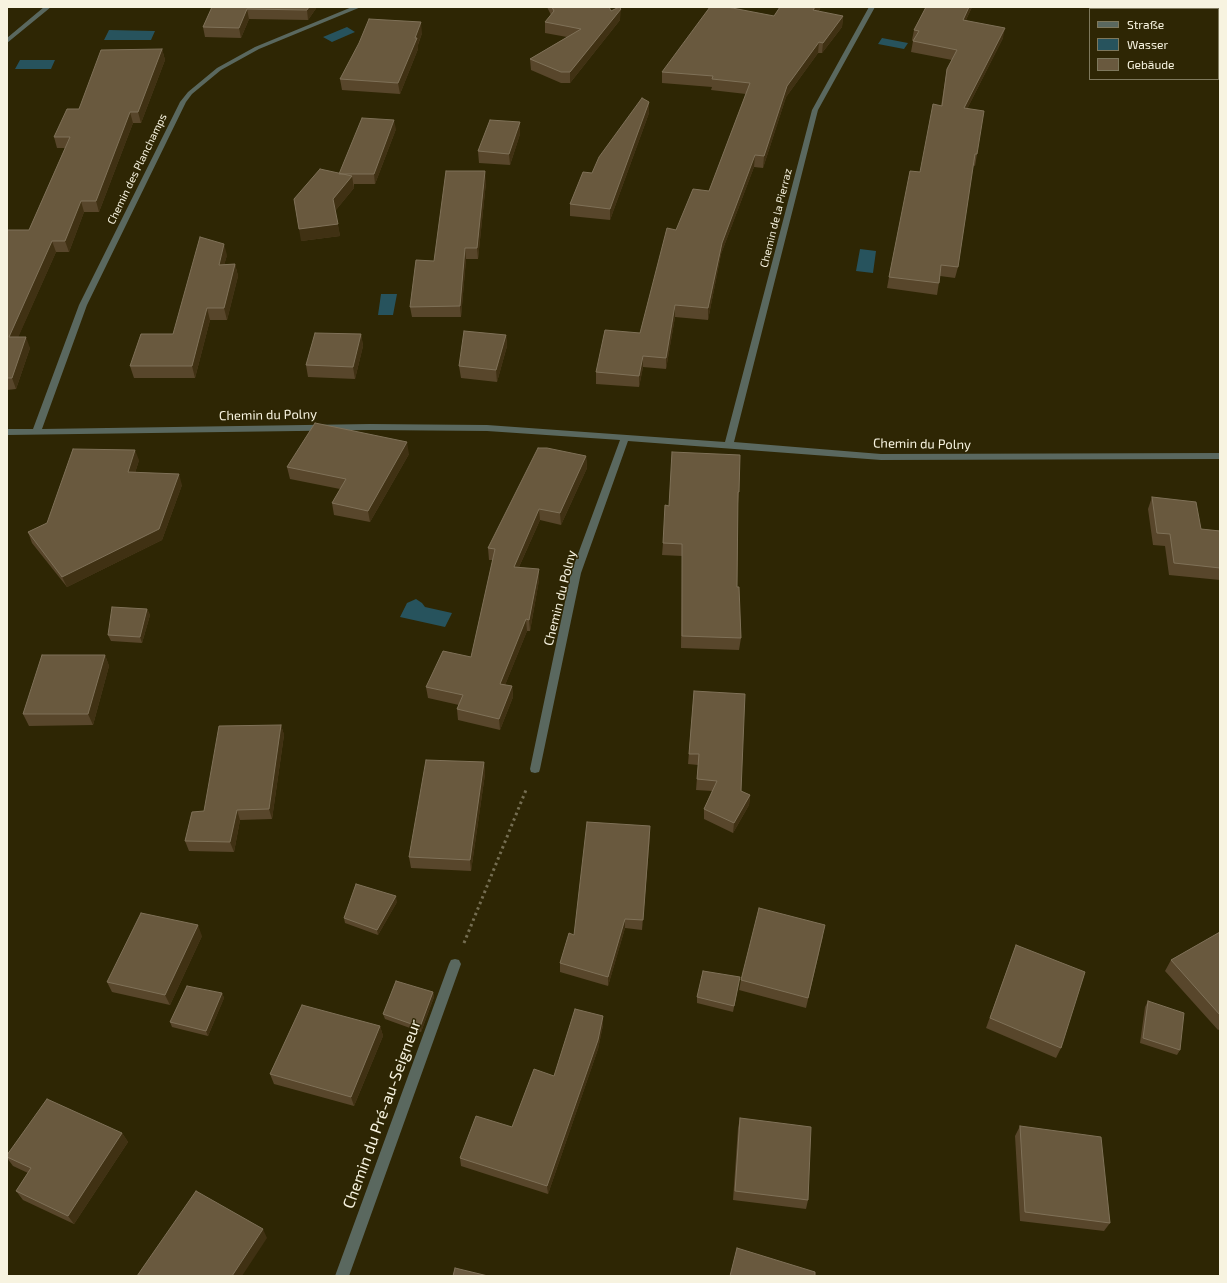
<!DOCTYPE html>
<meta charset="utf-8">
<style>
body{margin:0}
#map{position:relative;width:1227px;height:1283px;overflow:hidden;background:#2e2604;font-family:"Exo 2",sans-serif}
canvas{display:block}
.frame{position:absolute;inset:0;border:8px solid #f7f3e0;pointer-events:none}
.legend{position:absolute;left:1089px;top:8px;width:130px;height:72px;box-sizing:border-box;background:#2e2604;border:1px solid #7e785c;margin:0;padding:5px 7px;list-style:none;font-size:12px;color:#f7f3e0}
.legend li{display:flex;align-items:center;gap:8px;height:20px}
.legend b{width:20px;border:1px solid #7e785c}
</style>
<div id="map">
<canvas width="1227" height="1283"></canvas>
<div class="frame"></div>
<ul class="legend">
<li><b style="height:5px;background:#5a685f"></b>Straße</li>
<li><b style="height:11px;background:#27535d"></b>Wasser</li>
<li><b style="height:11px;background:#69593e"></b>Gebäude</li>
</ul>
</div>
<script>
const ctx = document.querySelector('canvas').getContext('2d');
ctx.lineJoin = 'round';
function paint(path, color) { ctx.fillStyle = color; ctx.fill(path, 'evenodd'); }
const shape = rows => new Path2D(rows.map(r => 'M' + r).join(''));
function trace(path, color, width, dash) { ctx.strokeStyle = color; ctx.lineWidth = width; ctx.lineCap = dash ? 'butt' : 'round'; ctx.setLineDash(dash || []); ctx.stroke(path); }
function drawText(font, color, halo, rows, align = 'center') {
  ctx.font = font + ' "Exo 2",sans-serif'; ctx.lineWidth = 3; ctx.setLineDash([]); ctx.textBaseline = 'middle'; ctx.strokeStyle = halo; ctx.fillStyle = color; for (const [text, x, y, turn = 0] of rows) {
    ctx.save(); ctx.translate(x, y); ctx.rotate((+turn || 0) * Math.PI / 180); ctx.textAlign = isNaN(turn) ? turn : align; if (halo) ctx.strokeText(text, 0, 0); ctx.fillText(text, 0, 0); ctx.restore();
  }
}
const water = shape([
 [347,27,355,32,332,42,323,37],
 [109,30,155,31,151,40,104,40],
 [882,38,908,43,904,49,878,44],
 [20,60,55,60,51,69,15,69],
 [860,249,876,251,873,273,856,271],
 [381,294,397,294,393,315,378,315],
 [416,599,422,603,425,607,452,613,445,627,400,617,407,603]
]);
const path = shape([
 [464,943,526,790]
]);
const minor = shape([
 [44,7,51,7,7,43,7,38,44,7],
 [352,7,361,7,259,49,221,70,192,94,186,102,87,305,42,429,370,424,487,425,725,442,812,110,869,7,875,7,818,110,734,442,881,454,1220,453,1220,459,881,460,628,441,581,573,540,769,539,772,535,773,531,772,530,769,571,573,620,440,487,431,370,430,7,435,7,429,33,429,79,305,180,102,188,92,217,68,255,47,352,7],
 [455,959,459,960,461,964,349,1276,335,1276,449,964,451,960,455,959]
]);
const wall = shape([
 [212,7,317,7,308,20,249,19,241,38,205,37,203,27],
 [547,7,609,7,611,11,620,20,570,83,561,83,531,70,530,59,567,37,545,33,545,22,551,15],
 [780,7,821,7,818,12,843,16,842,27,822,53,818,53,786,97,763,168,754,167,721,254,708,320,675,317,666,369,643,367,639,387,596,384,596,372,640,333,676,230,709,191,746,94,711,90,712,87,662,83,662,72,774,16],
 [926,7,972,7,966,20,1003,38,967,109,977,154,975,166,973,165,958,267,955,278,940,276,937,295,887,288,889,277,920,172,941,106,947,69,952,60,911,52,913,41,912,40,914,30],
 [422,33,418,45,418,49,400,94,342,90,340,79],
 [162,49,165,60,141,123,133,123,99,212,84,212,69,252,56,252,18,337,30,348,16,389,7,390,7,230,29,230,65,148,57,148,54,137,79,109],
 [649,102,649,113,610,220,570,216,570,204,592,173],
 [396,129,375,184,354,184,354,188,335,211,340,236,301,241,339,173],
 [520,134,510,165,479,163,478,151],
 [486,182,478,259,466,259,461,317,412,317,410,307,434,261],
 [227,255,224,265,235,264,238,276,227,320,210,320,195,378,134,378,130,366,173,334],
 [361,334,363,346,355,379,308,377,306,365],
 [506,335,507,346,497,382,461,378,459,366],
 [409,454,370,522,334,515,332,503,340,489,290,479,287,467],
 [586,456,587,468,561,525,540,520,519,567,539,580,530,631,527,631,505,685,512,686,513,697,500,730,458,720,457,709,459,705,428,698,426,687,471,657,493,560,489,560,488,548],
 [139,460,135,473,182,485,162,540,67,587,32,543,28,532,47,523],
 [739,492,738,504,737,587,741,638,739,650,681,648,682,556,662,555,663,543,669,506],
 [1152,497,1201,529,1220,531,1220,580,1169,575,1165,546,1153,545,1148,509],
 [147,609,150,615,142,643,111,641,108,635],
 [105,655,109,666,93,725,29,726,23,714],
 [694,691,741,791,750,795,749,805,733,833,704,819,704,809,712,791,696,790,698,765,688,764],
 [281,725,284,735,272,819,240,820,234,852,189,851,185,841,204,811],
 [484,762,485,774,471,871,411,868,409,857],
 [650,836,642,930,625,928,608,986,560,972,560,963,574,935],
 [397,902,378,935,345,923,344,918],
 [1220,932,1220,1029,1218,1030,1165,971,1171,960],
 [202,936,170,1005,112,992,107,982],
 [823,936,806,1008,739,990,741,980],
 [1016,945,1061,1048,1056,1058,986,1028],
 [739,982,733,1012,697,1003,697,997],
 [433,992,434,997,421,1032,385,1019,383,1014],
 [222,993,224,998,208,1036,172,1027,170,1022],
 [1148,1001,1180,1050,1177,1055,1140,1043,1145,1007],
 [603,1025,598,1049,548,1194,461,1166,460,1158,512,1127,554,1076],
 [380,1026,383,1036,354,1106,274,1084,270,1074],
 [740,1118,808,1200,806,1209,733,1200,738,1128],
 [1020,1126,1110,1223,1104,1231,1020,1221,1015,1136],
 [122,1133,128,1142,74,1224,23,1200,16,1191,28,1173,13,1166,7,1158,7,1155]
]);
const shadedWall = shape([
 [309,7,317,7,308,20,307,10],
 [815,7,821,7,811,21,813,10],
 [969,7,972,7,961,30,963,20],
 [247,9,249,19,241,38,239,28],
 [621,9,620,20,570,83,570,72],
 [843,16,842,27,822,53,823,43],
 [421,22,422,33,418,44,418,49,400,94,398,83],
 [1005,28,1003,38,962,119,964,108],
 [819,42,818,53,786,97,763,168,764,156,787,86],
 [162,49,165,60,141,123,138,112],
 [649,102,649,113,610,220,610,209],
 [130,112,133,123,99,212,96,201],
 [394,120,396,129,375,184,374,174],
 [520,122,520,134,510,165,509,154],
 [755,155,754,167,721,254,708,320,708,308,722,243],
 [485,171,486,182,478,259,477,248],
 [352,176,354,188,335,211,333,199],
 [81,201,84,212,69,252,65,241],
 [338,224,340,236,301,241,299,229],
 [52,241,56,252,13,349,9,337],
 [224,244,227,255,221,277,219,265],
 [465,248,466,259,461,317,460,306],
 [235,264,238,276,227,320,224,308],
 [675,305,675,317,666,369,666,358],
 [207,308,210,320,195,378,192,366],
 [361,334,363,346,355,379,353,367],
 [506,335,507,346,497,382,496,370],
 [26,337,30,348,16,389,12,378],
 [643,356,643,367,639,387,639,376],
 [407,442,409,454,370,522,368,511],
 [135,450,139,460,132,483,128,472],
 [586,456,587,468,561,525,560,513],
 [179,474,182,485,162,540,67,587,62,577],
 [539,509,540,520,514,578,514,567],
 [539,569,539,580,530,631,529,620],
 [147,609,150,615,142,643,140,637],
 [526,619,527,631,501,695,500,684],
 [105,655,109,666,93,725,88,714],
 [512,686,513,697,500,730,499,719],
 [281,725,284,735,272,819,269,809],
 [484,762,485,774,471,871,470,860],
 [750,795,749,805,733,833,734,823],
 [237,810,240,820,234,852,230,842],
 [650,826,650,836,642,930,643,920],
 [396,896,397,902,378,935,377,930],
 [625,919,625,928,608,986,608,977],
 [198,925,202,936,170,1005,165,995],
 [433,992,434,997,421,1032,420,1027],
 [222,993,224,998,208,1036,206,1031],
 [603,1016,603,1025,598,1049,548,1194,547,1186],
 [380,1026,383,1036,354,1106,351,1097],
 [122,1133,128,1142,74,1224,68,1216],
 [263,1229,267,1238,242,1276,232,1276]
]);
const building = shape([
 [212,7,309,7,307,10,247,9,239,28,203,27,212,7],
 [552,7,609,7,611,11,619,7,621,9,570,72,561,72,530,59,581,29,545,22,554,11,552,7],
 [710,7,727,7,774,16,780,7,815,7,813,10,843,16,823,43,819,42,787,86,764,156,755,155,722,243,708,308,675,305,666,358,643,356,639,376,596,372,605,330,640,333,667,228,676,230,693,189,709,191,750,83,712,79,713,76,662,72,710,7],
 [926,7,969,7,963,20,1005,28,964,108,984,111,977,154,975,154,958,267,941,265,939,283,889,277,910,171,920,172,933,104,942,106,947,69,957,50,913,41,919,31,914,30,926,7],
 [369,19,421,22,415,38,417,38,398,83,340,79,359,43,369,19],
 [162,49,138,112,130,112,96,201,81,201,65,241,52,241,9,337,26,337,12,378,7,378,7,274,8,273,7,273,7,230,29,230,70,137,54,137,67,109,79,109,101,50,162,49],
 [642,98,649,102,610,209,570,204,583,172,592,173,599,157,642,98],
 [362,118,394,120,374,174,339,174,362,118],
 [490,120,520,122,509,154,478,151,490,120],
 [320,169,352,176,333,199,338,224,299,229,294,199,320,169],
 [446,171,485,171,477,248,465,248,460,306,410,307,416,260,434,261,446,171],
 [200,237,224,244,219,265,235,264,224,308,207,308,192,366,130,366,141,334,173,334,200,237],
 [464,331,506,335,496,370,459,366,464,331],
 [315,333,361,334,353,367,306,365,315,333],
 [315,423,407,442,368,511,332,503,346,479,287,467,315,423],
 [538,448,547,448,586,456,560,513,539,509,514,567,539,569,529,620,526,619,500,684,512,686,499,719,457,709,463,695,426,687,443,651,471,657,495,549,488,548,538,448],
 [73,449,135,450,128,472,179,474,159,529,62,577,28,532,47,523,73,449],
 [672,452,740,455,739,492,738,492,737,587,739,587,741,638,682,636,682,544,663,543,665,505,669,506,672,452],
 [1152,497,1196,502,1201,529,1220,531,1220,568,1174,563,1170,534,1157,533,1152,497],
 [112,607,147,609,140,637,108,635,112,607],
 [42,655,105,655,88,714,23,714,42,655],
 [694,691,745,694,741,791,750,795,734,823,704,809,717,781,697,779,699,754,689,754,694,691],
 [281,725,269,809,237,810,230,842,185,841,192,812,204,811,219,726,281,725],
 [426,760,484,762,470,860,409,857,426,760],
 [587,822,650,826,643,920,625,919,608,977,560,963,569,933,574,935,587,822],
 [356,884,396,896,377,930,344,918,356,884],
 [759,908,825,925,808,998,741,980,759,908],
 [141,913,198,925,165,995,107,982,141,913],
 [1220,932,1220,1015,1171,960,1220,932],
 [1016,945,1085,972,1061,1048,990,1018,1016,945],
 [703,971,740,977,734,1006,697,997,703,971],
 [396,981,433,992,420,1027,383,1014,396,981],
 [187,986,222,993,206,1031,170,1022,187,986],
 [1148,1001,1184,1013,1180,1050,1143,1038,1148,1001],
 [302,1005,380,1026,351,1097,270,1074,302,1005],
 [575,1009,603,1016,598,1040,547,1186,460,1158,476,1116,512,1127,534,1069,554,1076,575,1009],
 [47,1099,122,1133,68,1216,16,1191,31,1168,7,1157,7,1155,47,1099],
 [740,1118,811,1127,808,1200,735,1191,740,1118],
 [1020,1126,1101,1137,1110,1223,1025,1212,1020,1126],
 [196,1191,263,1229,232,1276,137,1276,196,1191],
 [737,1248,815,1272,815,1276,730,1276,737,1248],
 [455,1268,488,1276,453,1276,455,1268]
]);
const farStreetnames = [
 ["Chemin des Planchamps",137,169,-64],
 ["Chemin de la Pierraz",776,218,-76]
];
const streetNames = [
 ["Chemin du Polny",268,415,-1],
 ["Chemin du Polny",922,444,1],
 ["Chemin du Polny",560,598,-76]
];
const nearStreetnames = [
 ["Chemin du Pré-au-Seigneur",382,1114,-70]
];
paint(water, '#27535d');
trace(path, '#756e52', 3, [2.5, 3.5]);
paint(minor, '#5a685f');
paint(wall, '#58462b');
paint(shadedWall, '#403113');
paint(building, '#69593e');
trace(building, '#7f7158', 1);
drawText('11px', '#f7f3e0', '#2e2604', farStreetnames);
drawText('13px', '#f7f3e0', '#2e2604', streetNames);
drawText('16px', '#f7f3e0', '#2e2604', nearStreetnames);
</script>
